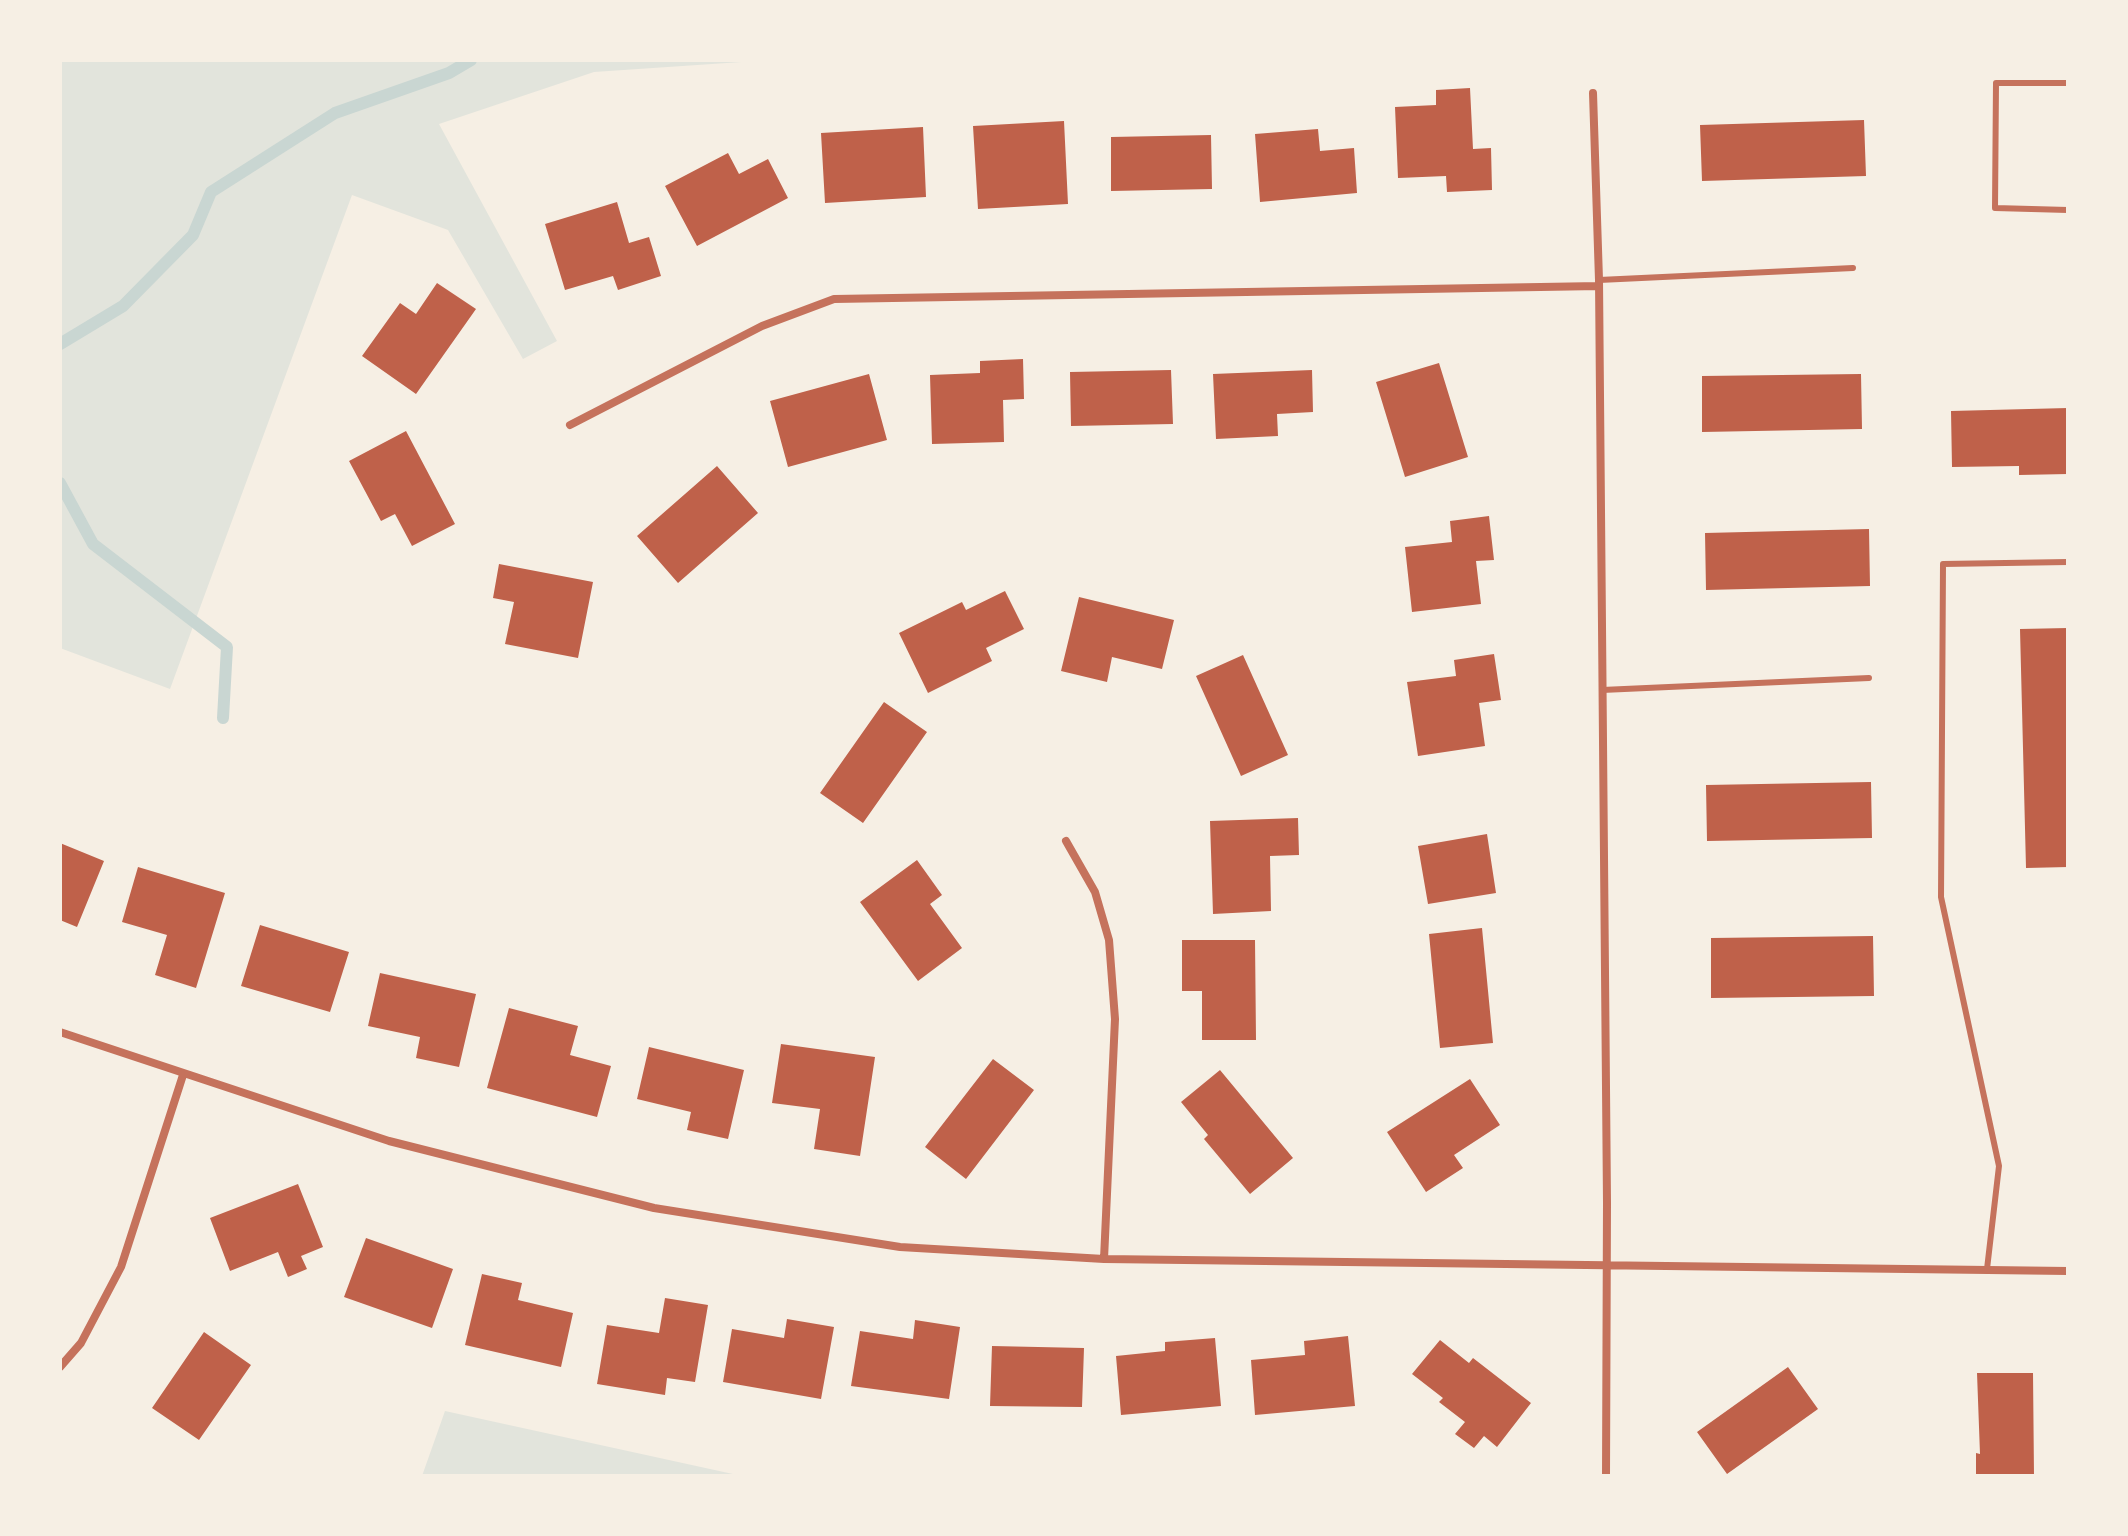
<!DOCTYPE html>
<style>
body{margin:0}
#map{position:relative;width:2128px;height:1536px;overflow:hidden;background:#f6efe4;font-family:Montserrat,sans-serif}
canvas{display:block}
.frame{position:absolute;inset:0;border:62px solid #f6efe4;pointer-events:none}
</style>
<div id="map">
<canvas width="2128" height="1536"></canvas>
<div class="frame"></div>
</div>
<script>
const ctx = document.querySelector('canvas').getContext('2d');
ctx.lineJoin = 'round';
function paint(path, color) { ctx.fillStyle = color; ctx.fill(path, 'evenodd'); }
const shape = rows => new Path2D(rows.map(r => 'M' + r).join(''));
function trace(path, color, width, dash) { ctx.strokeStyle = color; ctx.lineWidth = width; ctx.lineCap = dash ? 'butt' : 'round'; ctx.setLineDash(dash || []); ctx.stroke(path); }
const green = shape([
 [60,60,771,60,594,72,439,124,557,341,523,359,448,230,352,195,170,689,60,648],
 [445,1411,742,1476,422,1476]
]);
const stream = shape([
 [60,344,123,306,193,235,211,192,335,113,449,73,471,60],
 [60,483,93,544,227,647,223,718]
]);
const building = shape([
 [1470,88,1473,149,1491,148,1492,190,1447,192,1446,176,1398,178,1395,107,1436,105,1436,90],
 [1864,120,1866,176,1702,181,1700,125],
 [1064,121,1068,204,978,209,973,126],
 [923,127,926,197,825,203,821,133],
 [1318,129,1320,151,1354,148,1357,193,1260,202,1255,134],
 [1211,135,1212,189,1111,191,1111,137],
 [728,153,739,174,768,159,788,198,697,246,665,186],
 [617,202,629,243,649,237,661,276,618,290,613,276,565,290,545,224],
 [437,283,476,309,416,394,362,356,400,303,416,314],
 [1023,359,1024,399,1003,400,1004,442,932,444,930,375,980,373,980,361],
 [1439,363,1468,457,1405,477,1376,382],
 [1171,370,1173,424,1071,426,1070,372],
 [1312,370,1313,412,1277,414,1278,436,1216,439,1213,374],
 [869,374,887,440,788,467,770,401],
 [1861,374,1862,429,1702,432,1702,376],
 [2068,408,2068,474,2019,475,2019,466,1952,467,1951,411],
 [406,431,455,524,412,546,395,514,381,521,349,461],
 [717,466,758,513,678,583,637,536],
 [1489,516,1494,560,1476,561,1481,604,1412,612,1405,547,1452,542,1450,521],
 [1869,529,1870,586,1706,590,1705,533],
 [499,564,593,582,578,658,505,644,514,602,493,598],
 [1005,591,1024,629,986,648,992,661,928,693,899,633,962,602,966,610],
 [1079,597,1174,620,1162,669,1112,657,1107,682,1061,671],
 [2068,628,2068,867,2026,868,2020,629],
 [1494,654,1501,700,1479,703,1485,746,1418,756,1407,682,1456,676,1454,660],
 [1243,655,1288,755,1241,776,1196,676],
 [884,702,927,732,863,823,820,793],
 [1871,782,1872,838,1707,841,1706,785],
 [1298,818,1299,855,1270,856,1271,911,1213,914,1210,821],
 [1487,834,1496,893,1428,904,1418,846],
 [60,843,104,861,77,927,60,920],
 [917,860,942,895,930,904,962,948,918,981,860,902],
 [138,867,225,893,196,988,155,975,167,935,122,922],
 [260,925,349,952,330,1012,241,986],
 [1482,928,1493,1043,1440,1048,1429,934],
 [1873,936,1874,996,1711,998,1711,938],
 [1182,940,1255,940,1256,1040,1202,1040,1202,991,1182,991],
 [380,973,476,994,459,1067,416,1058,420,1037,368,1026],
 [509,1008,578,1026,570,1055,611,1066,597,1117,487,1088],
 [781,1044,875,1057,860,1156,814,1149,820,1109,772,1103],
 [649,1047,744,1070,728,1139,687,1130,691,1112,637,1099],
 [993,1059,1034,1090,966,1179,925,1147],
 [1220,1070,1293,1158,1250,1194,1204,1139,1208,1135,1181,1102],
 [1470,1079,1500,1125,1454,1155,1463,1168,1426,1192,1387,1132],
 [298,1184,323,1247,301,1256,307,1269,288,1277,278,1252,230,1271,210,1218],
 [366,1238,453,1269,432,1328,344,1297],
 [482,1274,522,1283,518,1300,573,1313,561,1367,465,1345],
 [665,1298,708,1305,695,1382,667,1378,665,1395,597,1384,607,1325,659,1333],
 [787,1319,834,1327,821,1399,723,1382,732,1329,784,1338],
 [915,1320,960,1327,949,1399,851,1386,860,1331,913,1339],
 [204,1332,251,1365,199,1440,152,1408],
 [1348,1336,1355,1406,1255,1415,1251,1360,1305,1355,1304,1341],
 [1215,1338,1221,1406,1121,1415,1116,1356,1165,1351,1165,1342],
 [1440,1340,1469,1363,1473,1358,1531,1403,1497,1447,1484,1436,1474,1448,1455,1434,1465,1422,1439,1402,1443,1398,1412,1374],
 [992,1346,1084,1348,1082,1407,990,1406],
 [1788,1367,1818,1409,1727,1474,1697,1432],
 [1977,1373,2033,1373,2034,1476,1976,1476,1976,1453,1980,1454]
]);
const service = shape([
 [2068,83,1996,83,1995,208,2068,210],
 [1599,280,1853,268],
 [1602,690,1869,678],
 [1987,1269,1999,1166,1941,897,1943,564,2068,562]
]);
const minor = shape([
 [1593,93,1599,280,1607,1203,1606,1476],
 [570,425,762,326,834,299,1599,286],
 [1066,841,1095,892,1109,940,1115,1019,1104,1259],
 [60,1032,389,1141,654,1208,900,1247,1104,1259,2068,1271],
 [60,1367,81,1343,121,1267,183,1075]
]);
paint(green, '#e2e4dc');
trace(stream, '#c9d6d2', 12);
paint(building, '#bf614a');
trace(service, '#c5725c', 6);
trace(minor, '#c5725c', 8);
</script>
